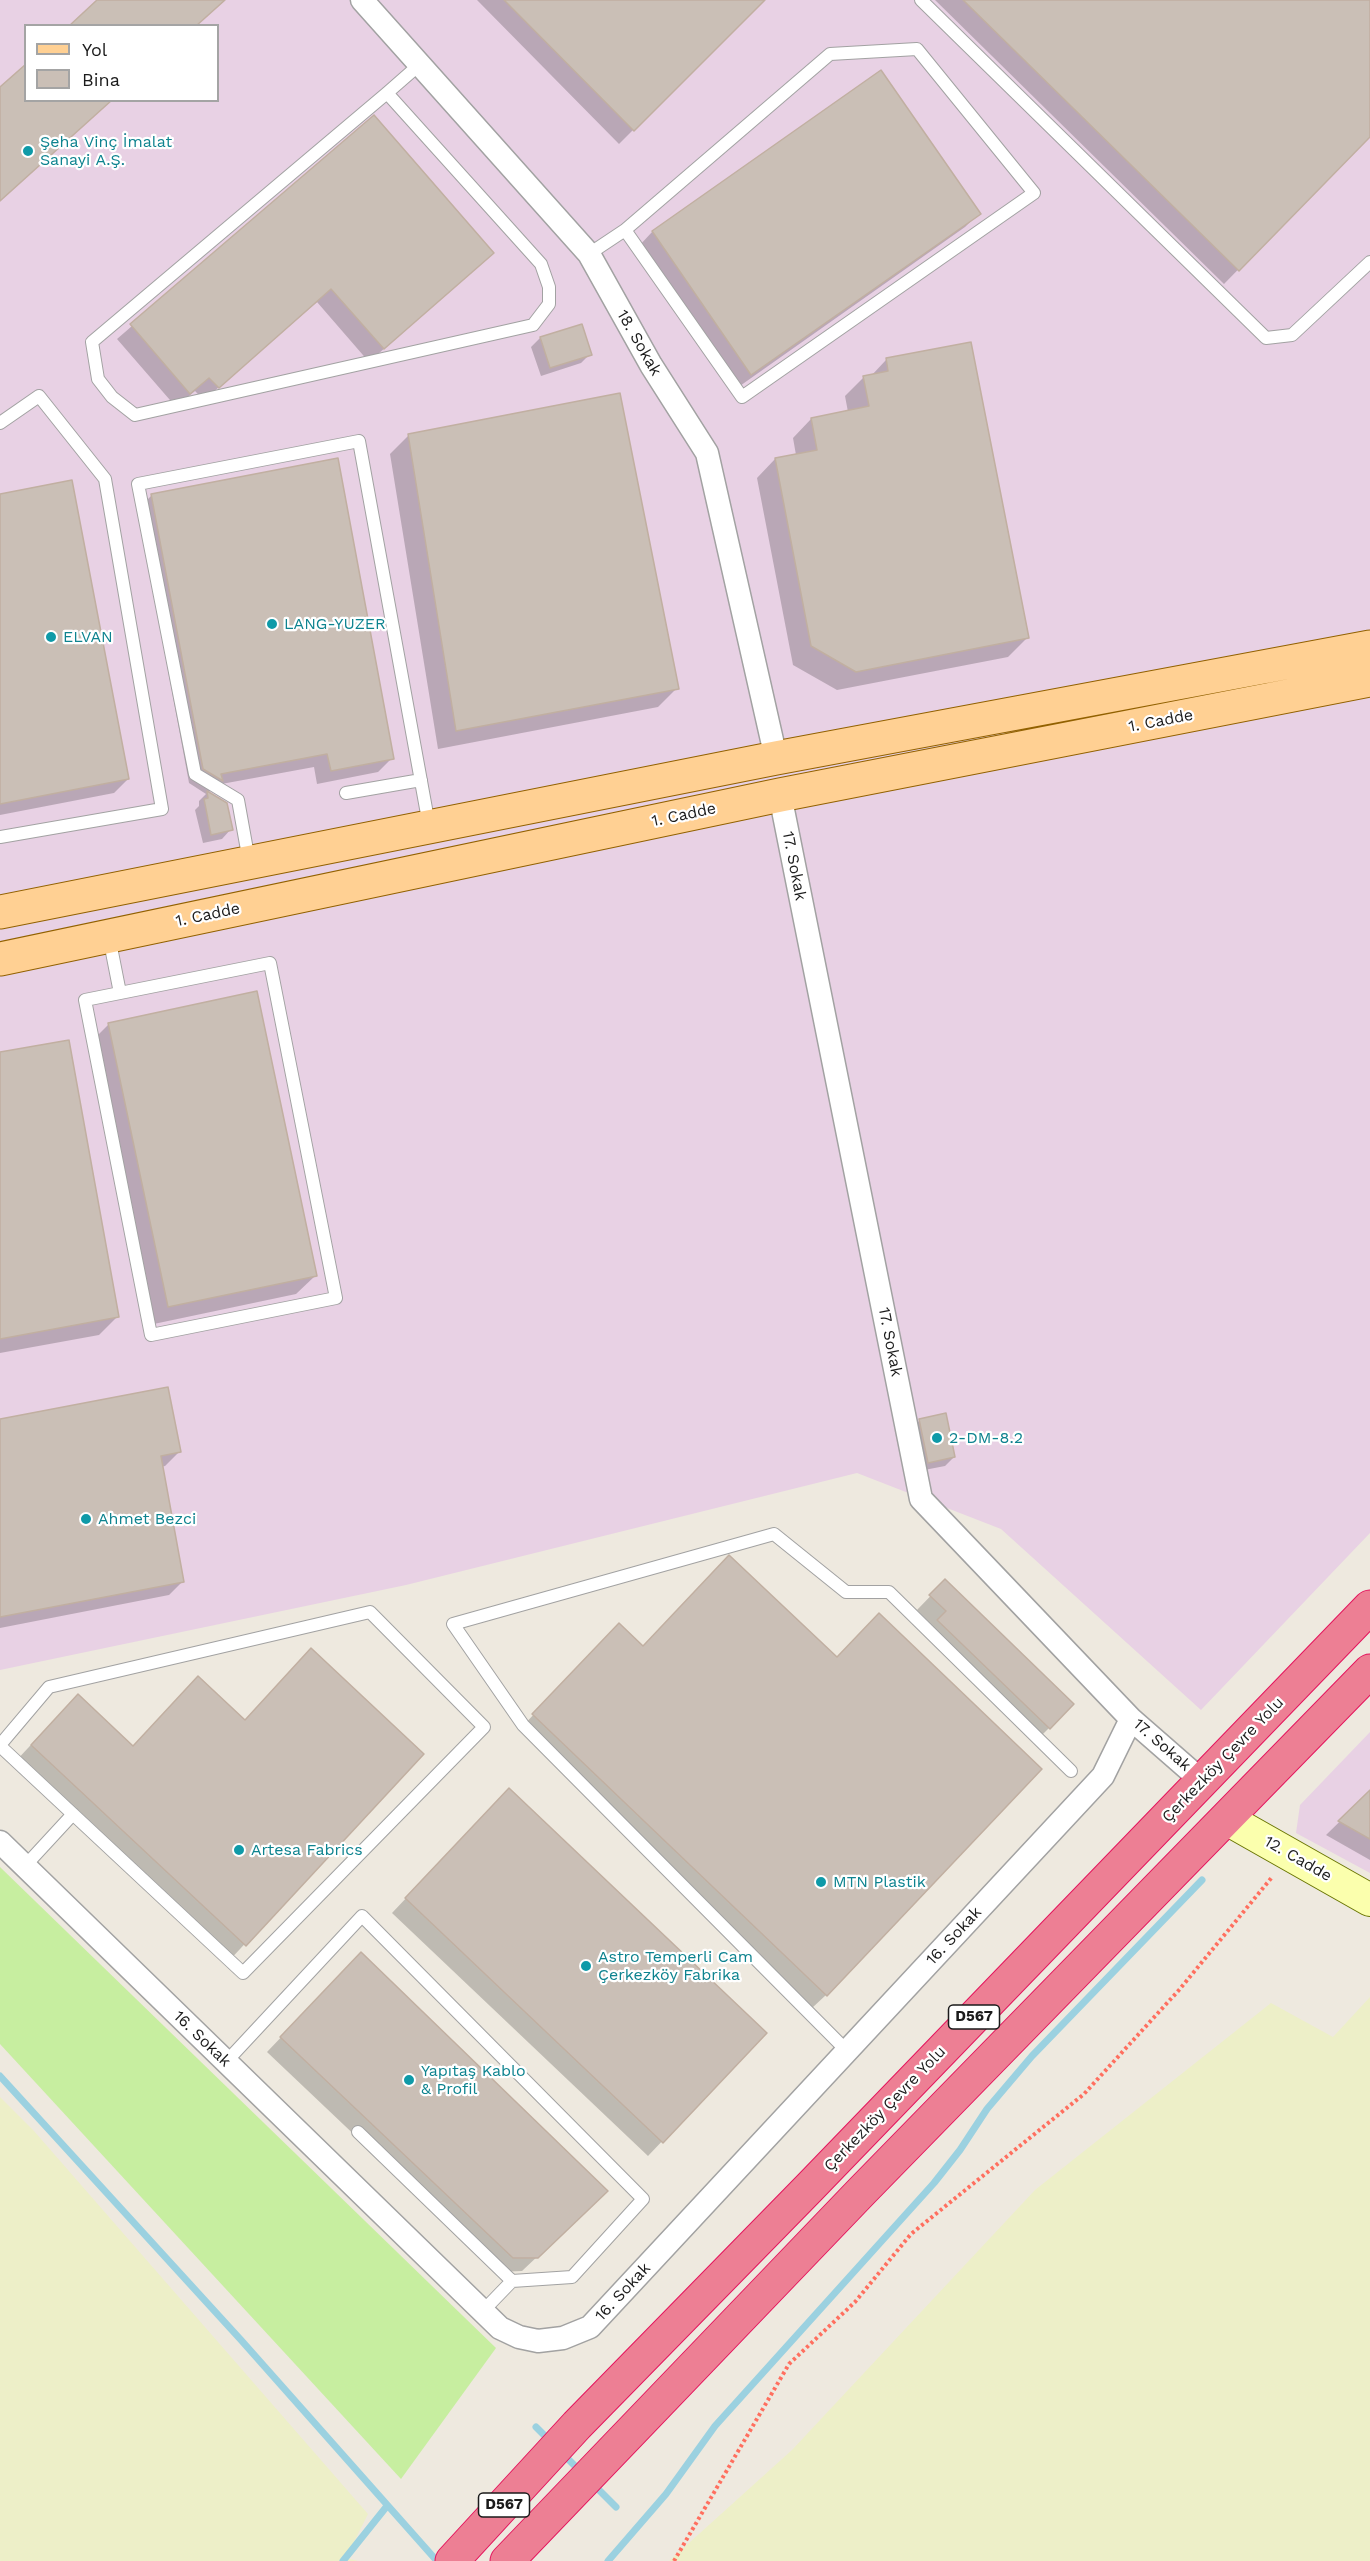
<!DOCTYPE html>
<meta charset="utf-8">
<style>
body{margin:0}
#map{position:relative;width:1370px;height:2561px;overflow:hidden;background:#eee9df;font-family:"Work Sans",sans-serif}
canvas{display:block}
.legend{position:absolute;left:24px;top:24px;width:195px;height:78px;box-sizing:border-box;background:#fff;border:2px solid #a4a4a4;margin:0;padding:8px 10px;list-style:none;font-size:18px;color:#1b1b1b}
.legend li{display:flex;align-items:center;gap:12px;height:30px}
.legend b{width:30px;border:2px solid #a4a4a4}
</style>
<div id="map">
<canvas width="1370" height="2561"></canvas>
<ul class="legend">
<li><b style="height:8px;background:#ffd093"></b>Yol</li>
<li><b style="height:16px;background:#cabfb6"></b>Bina</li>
</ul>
</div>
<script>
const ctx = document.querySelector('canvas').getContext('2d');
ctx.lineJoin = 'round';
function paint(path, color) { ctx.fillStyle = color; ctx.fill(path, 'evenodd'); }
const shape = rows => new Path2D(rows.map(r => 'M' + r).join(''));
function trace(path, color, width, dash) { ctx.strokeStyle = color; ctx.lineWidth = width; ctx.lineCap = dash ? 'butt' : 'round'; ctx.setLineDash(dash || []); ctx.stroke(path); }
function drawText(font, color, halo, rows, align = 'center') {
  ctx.font = font + ' "Work Sans",sans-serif'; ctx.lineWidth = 4.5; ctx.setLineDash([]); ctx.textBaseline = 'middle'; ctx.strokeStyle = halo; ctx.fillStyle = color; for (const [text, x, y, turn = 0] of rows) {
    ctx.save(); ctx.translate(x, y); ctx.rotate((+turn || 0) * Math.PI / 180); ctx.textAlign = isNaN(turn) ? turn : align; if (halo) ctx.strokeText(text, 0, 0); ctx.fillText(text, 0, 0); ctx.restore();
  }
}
const industrial = shape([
 [0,0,1370,0,1370,1533,1201,1710,1001,1529,857,1473,406,1585,0,1670],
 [26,26,218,26,218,100,26,100],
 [1370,1732,1370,1873,1296,1833,1300,1805]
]);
const farmland = shape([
 [1370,1997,1370,2561,669,2561,792,2450,1035,2190,1271,2003,1333,2037],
 [0,2097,34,2131,368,2514,346,2558,358,2561,0,2561]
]);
const grass = shape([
 [0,1867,496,2348,401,2479,0,2044]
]);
const shadow = shape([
 [477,0,763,0,619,144],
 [935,0,1370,0,1370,135,1224,284],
 [881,72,979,213,965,227,737,388,639,246,652,232],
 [373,117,492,253,369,362,317,302,204,400,195,391,176,407,117,339],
 [540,338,590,354,581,363,541,376,531,347],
 [886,360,1027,638,1008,657,837,690,793,665,757,478,775,459,796,455,793,438,811,419,848,412,845,396,864,377,871,376],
 [409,435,677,688,658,707,438,749,390,454],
 [152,495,392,758,378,772,317,784,314,767,216,785,208,793,231,829,222,839,203,843,195,810,199,806,199,801,206,794,189,783,138,509],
 [0,496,128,779,114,793,0,815],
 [109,1024,315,1276,296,1294,149,1325,90,1043],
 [0,1054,118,1316,99,1335,0,1353],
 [0,1420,179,1452,165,1466,161,1467,183,1581,169,1595,0,1628],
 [920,1420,954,1457,945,1466,919,1471,910,1430],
 [945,1581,1072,1705,1035,1742,924,1635,933,1626,917,1610],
 [605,1639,643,1648,826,1995,812,2008,520,1729],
 [59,1715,132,1748,245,1721,422,1754,226,1964,13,1764],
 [1370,1792,1370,1860,1326,1835],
 [495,1804,765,2033,648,2156,392,1913],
 [347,1968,592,2205,522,2271,499,2272,267,2052]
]);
const stream = shape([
 [0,2076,241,2340,437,2561],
 [536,2427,551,2442],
 [563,2454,580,2471],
 [592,2483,616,2507],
 [343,2561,387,2506],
 [608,2561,666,2494,715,2426,934,2183,960,2150,987,2109,1032,2056,1202,1880]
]);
const building = shape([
 [97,0,225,0,196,26,69,26,97,0],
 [504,0,765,0,634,131,504,0],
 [963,0,1370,0,1370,137,1239,271,963,0],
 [26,64,26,100,112,100,0,201,0,87,26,64],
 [881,70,981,214,751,375,652,231,881,70],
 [374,115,494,253,384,349,331,289,219,388,209,378,190,394,130,324,374,115],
 [582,324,592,355,550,368,540,337,582,324],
 [971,342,1029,638,856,672,811,646,775,458,817,450,811,418,869,406,863,376,888,371,886,358,971,342],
 [620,393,679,689,456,731,408,434,620,393],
 [338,458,394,759,331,771,327,754,221,774,223,781,203,769,151,494,338,458],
 [72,480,129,779,0,804,0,494,72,480],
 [207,791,227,803,233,830,211,835,204,799,208,798,207,791],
 [257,991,317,1276,168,1307,108,1023,257,991],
 [69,1040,119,1317,0,1339,0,1052,69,1040],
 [168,1387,181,1452,161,1456,184,1582,0,1617,0,1419,168,1387],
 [946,1413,955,1457,928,1463,919,1419,946,1413],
 [729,1555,837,1657,879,1613,1042,1769,827,1996,532,1714,619,1623,643,1646,729,1555],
 [945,1579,1074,1704,1050,1729,937,1620,946,1611,929,1595,945,1579],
 [311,1648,424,1754,246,1946,31,1745,78,1694,133,1746,198,1676,245,1720,311,1648],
 [509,1788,767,2033,663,2143,405,1898,509,1788],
 [1370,1790,1370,1839,1338,1821,1370,1790],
 [361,1952,608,2191,538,2258,513,2258,280,2037,361,1952]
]);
const path = shape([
 [674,2561,789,2364,855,2302,911,2234,1084,2094,1179,1990,1273,1876]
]);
const lane = shape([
 [921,0,1266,338,1292,335,1370,262],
 [387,93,541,264,549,287,549,304,533,325,135,415,112,397,98,379,92,342,387,93,419,65],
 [589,254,625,230,830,54,917,49,1034,193,742,397,625,230],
 [0,423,39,396,105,479,162,809,0,837],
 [346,793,421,780],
 [249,861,238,800,195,774,138,484,359,441,429,825],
 [109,937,120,993],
 [270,963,336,1298,151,1335,85,1000,270,963],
 [0,1745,49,1687,370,1612,484,1727,243,1973,0,1746],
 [25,1866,73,1814],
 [847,2051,523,1725,453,1624,774,1534,846,1592,889,1592,1071,1771],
 [226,2062,362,1916,643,2199,572,2277,512,2281,358,2132],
 [483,2311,512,2281]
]);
const street = shape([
 [362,0,589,254,651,365,707,453,776,758],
 [780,795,921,1499,1131,1719,1202,1781],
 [0,1842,500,2328,519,2337,538,2341,563,2338,590,2327,1103,1776,1131,1719]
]);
const secondary = shape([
 [1227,1819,1370,1900]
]);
const primary = shape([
 [0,912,776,758,1370,647],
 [0,959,780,795,1370,680]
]);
const highway = shape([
 [452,2561,577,2425,810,2187,1370,1607],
 [507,2561,861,2192,1370,1671]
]);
const markers = [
 [28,151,6,"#0f9aa8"],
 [272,624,6,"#0f9aa8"],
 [51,637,6,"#0f9aa8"],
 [937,1438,6,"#0f9aa8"],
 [86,1519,6,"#0f9aa8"],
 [239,1850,6,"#0f9aa8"],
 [821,1882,6,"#0f9aa8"],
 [586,1966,6,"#0f9aa8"],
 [409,2080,6,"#0f9aa8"]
];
const shields = [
 [974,2017,51],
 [504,2505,51]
];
const shieldNames = [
 ["D567",974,2017],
 ["D567",504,2505]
];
const cultureNames = [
 ["Şeha Vinç İmalat",40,142],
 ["Sanayi A.Ş.",40,160],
 ["LANG-YUZER",284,624],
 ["ELVAN",63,637],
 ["2-DM-8.2",949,1438],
 ["Ahmet Bezci",98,1519],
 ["Artesa Fabrics",251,1850],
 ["MTN Plastik",833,1882],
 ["Astro Temperli Cam",598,1957],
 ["Çerkezköy Fabrika",598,1975],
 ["Yapıtaş Kablo",421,2071],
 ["& Profil",421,2089]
];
const streetNames = [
 ["18. Sokak",639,343,60],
 ["1. Cadde",1161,721,-11],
 ["1. Cadde",684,815,-12],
 ["17. Sokak",794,866,79],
 ["1. Cadde",208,915,-12],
 ["17. Sokak",890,1342,79],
 ["17. Sokak",1162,1745,41],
 ["Çerkezköy Çevre Yolu",1223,1760,-46],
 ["12. Cadde",1298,1859,30],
 ["16. Sokak",954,1936,-47],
 ["16. Sokak",202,2039,44],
 ["Çerkezköy Çevre Yolu",885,2109,-46],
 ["16. Sokak",623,2292,-47]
];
paint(industrial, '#e8d1e4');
paint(farmland, '#edefc8');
paint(grass, '#c7eea0');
paint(shadow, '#0003');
trace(stream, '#9bd1e0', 7);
paint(building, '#cabfb6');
trace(building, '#c1afa1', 1.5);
trace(lane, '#a2a2a2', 14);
trace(street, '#a2a2a2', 25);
trace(secondary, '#687400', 34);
trace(primary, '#926100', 35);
trace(highway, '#e4145d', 35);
trace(path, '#ff6f5f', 4, [3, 3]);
trace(lane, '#fff', 12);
trace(street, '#fff', 22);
trace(secondary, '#fbffad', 32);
trace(primary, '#ffd093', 33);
trace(highway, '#ed7f94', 33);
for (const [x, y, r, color] of markers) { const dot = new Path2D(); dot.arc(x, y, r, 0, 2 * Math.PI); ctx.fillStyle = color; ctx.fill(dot); trace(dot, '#fff', 2); }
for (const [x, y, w] of shields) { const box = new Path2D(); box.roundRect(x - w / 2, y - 12, w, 24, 4.5); ctx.fillStyle = '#fff'; ctx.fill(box); trace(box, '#1b1b1b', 1.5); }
drawText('bold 15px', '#1b1b1b', null, shieldNames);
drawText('16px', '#0d838f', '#fff', cultureNames, 'left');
drawText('16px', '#1b1b1b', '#fff', streetNames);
</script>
